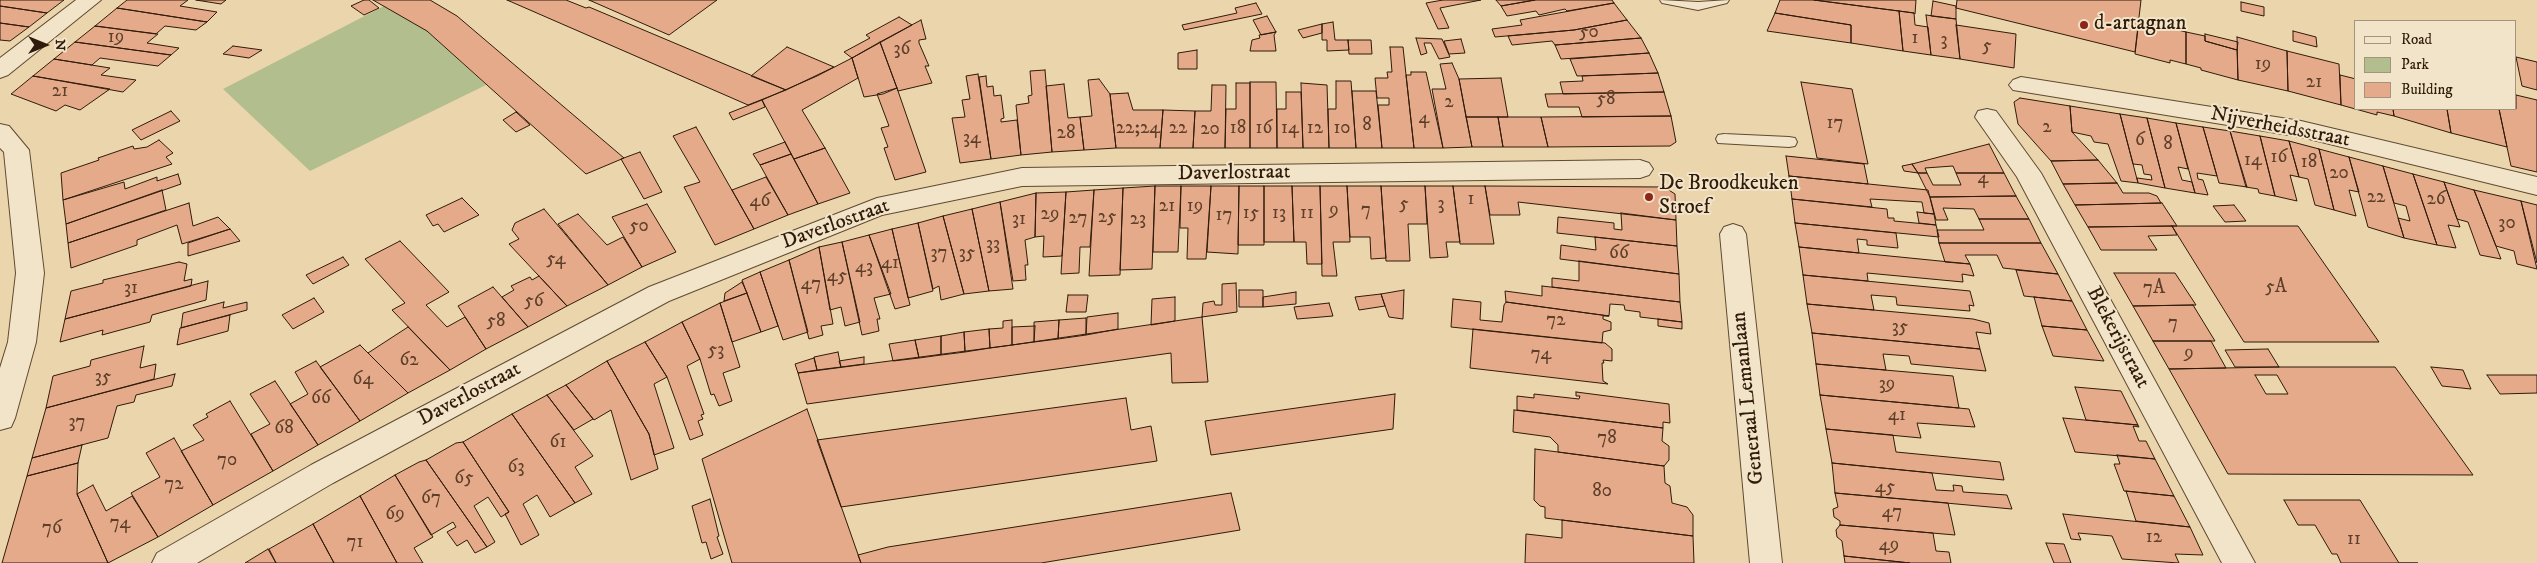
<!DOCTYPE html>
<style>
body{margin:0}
#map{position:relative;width:2537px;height:563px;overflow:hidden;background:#ebd5ac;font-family:"IM FELL DW Pica",serif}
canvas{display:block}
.legend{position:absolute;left:2354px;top:20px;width:162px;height:90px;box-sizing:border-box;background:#f2e4c9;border:1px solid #a4947d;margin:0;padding:6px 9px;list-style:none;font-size:15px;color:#301b0a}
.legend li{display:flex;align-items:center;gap:10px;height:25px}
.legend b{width:25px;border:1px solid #a4947d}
.north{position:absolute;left:20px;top:20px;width:50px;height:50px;-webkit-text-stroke:4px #f2e4c9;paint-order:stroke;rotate:90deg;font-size:14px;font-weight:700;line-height:20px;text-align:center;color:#301b0a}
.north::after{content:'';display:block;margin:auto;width:18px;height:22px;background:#301b0a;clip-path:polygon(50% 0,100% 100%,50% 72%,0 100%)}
</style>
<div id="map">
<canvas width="2537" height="563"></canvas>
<ul class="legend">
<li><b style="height:6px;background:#f2e4c9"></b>Road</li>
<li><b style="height:14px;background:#b2be8d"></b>Park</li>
<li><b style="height:14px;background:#e5aa89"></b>Building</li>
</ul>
<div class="north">N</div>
</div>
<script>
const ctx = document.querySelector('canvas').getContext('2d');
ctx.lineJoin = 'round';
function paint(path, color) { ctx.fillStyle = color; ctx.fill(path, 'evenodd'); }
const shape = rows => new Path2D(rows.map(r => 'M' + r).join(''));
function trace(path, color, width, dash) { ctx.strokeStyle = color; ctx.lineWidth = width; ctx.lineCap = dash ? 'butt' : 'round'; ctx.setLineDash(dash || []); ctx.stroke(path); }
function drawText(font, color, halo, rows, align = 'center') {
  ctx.font = font + ' "IM FELL DW Pica",serif'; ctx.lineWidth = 4; ctx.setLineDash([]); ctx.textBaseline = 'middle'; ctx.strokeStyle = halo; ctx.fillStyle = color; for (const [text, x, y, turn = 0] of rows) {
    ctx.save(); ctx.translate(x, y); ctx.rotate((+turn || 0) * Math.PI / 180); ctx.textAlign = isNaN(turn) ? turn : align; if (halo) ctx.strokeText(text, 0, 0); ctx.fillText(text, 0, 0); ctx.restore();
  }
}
const green = shape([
 [384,6,427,31,486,85,310,171,223,89]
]);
const building = shape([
 [0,0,64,0,47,13,0,6,0,0],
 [127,0,188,0,180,6,217,12,207,22,117,8,127,0],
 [196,0,226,0,221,4,196,0],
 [364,0,369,0,379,8,364,15,351,6,364,0],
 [373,0,430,0,457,16,624,158,586,174,427,31,373,0],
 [507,0,566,0,586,8,589,7,786,90,748,105,507,0],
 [589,0,717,0,669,35,589,0],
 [1443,0,1481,0,1440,8,1449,28,1438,29,1426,3,1443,0],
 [1496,0,1535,0,1501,6,1496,0],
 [1535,0,1612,0,1614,3,1567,11,1565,9,1539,15,1536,11,1507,16,1501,6,1535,0],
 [1780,0,1814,0,1899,11,1903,51,1851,43,1851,25,1775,13,1780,0],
 [1814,0,1916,0,1915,14,1914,13,1814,0],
 [1957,0,2141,0,2135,52,1956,8,1957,0],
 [1933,1,1956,6,1956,19,1931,16,1933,1],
 [2241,2,2264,7,2264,16,2241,11,2241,2],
 [1256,3,1262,14,1184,30,1182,25,1237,13,1235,8,1256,3],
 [1614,3,1627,20,1574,30,1495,37,1492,29,1522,25,1520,20,1614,3],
 [0,6,47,13,29,27,0,23,0,6],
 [117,8,207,22,196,30,165,26,156,34,95,26,117,8],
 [1899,11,1914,13,1915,25,1928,27,1931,55,1903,51,1899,11],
 [1775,13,1851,25,1851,43,1767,31,1775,13],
 [1926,15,1956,19,1960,59,1931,55,1926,15],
 [1267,16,1276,32,1261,35,1253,20,1267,16],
 [899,17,912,25,852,58,844,52,870,38,866,35,899,17],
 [921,20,926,39,919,40,919,43,929,66,925,66,932,83,898,91,880,42,921,20],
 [1627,20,1641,38,1555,45,1552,41,1512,45,1508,36,1574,30,1627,20],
 [2139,20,2186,32,2186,64,2170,60,2170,63,2135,54,2139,20],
 [1333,22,1335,40,1348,40,1349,50,1327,51,1327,40,1322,40,1322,24,1333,22],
 [0,23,29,27,10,41,0,40,0,23],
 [1322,24,1322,33,1303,38,1298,30,1322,24],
 [1956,25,2016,34,2014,68,1960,59,1956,25],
 [95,26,158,34,147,43,179,48,171,55,75,42,95,26],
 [2293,31,2316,37,2317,47,2293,41,2293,31],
 [1276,32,1274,35,1276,51,1250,51,1252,40,1260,38,1259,35,1276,32],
 [2186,32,2205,36,2205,41,2237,50,2238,80,2201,70,2201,68,2186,64,2186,32],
 [2205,34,2238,42,2237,50,2205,41,2205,34],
 [2237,37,2287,51,2288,91,2238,80,2237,37],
 [1416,38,1442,39,1450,57,1439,59,1431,43,1424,43,1427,53,1421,55,1416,38],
 [1641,38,1649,53,1561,59,1555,45,1641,38],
 [1461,39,1465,53,1449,54,1444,41,1461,39],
 [1348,40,1371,40,1372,54,1349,54,1348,40],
 [75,42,171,55,158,66,100,58,92,65,54,59,75,42],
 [880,42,897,88,883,94,864,97,852,58,880,42],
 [233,46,262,50,249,58,223,54,233,46],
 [787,47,834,67,786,90,751,76,787,47],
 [1390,47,1403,47,1414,148,1382,148,1378,105,1389,105,1389,98,1377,98,1375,78,1388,78,1387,72,1392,72,1390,47],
 [1197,50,1197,69,1178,69,1178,53,1197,50],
 [2287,51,2339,64,2341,105,2288,91,2287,51],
 [1649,53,1658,73,1577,76,1570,59,1649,53],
 [2516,57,2537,62,2537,90,2522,86,2516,57],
 [852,58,858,78,802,110,825,148,794,159,762,100,817,76,852,58],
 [54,59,110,68,101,75,136,80,123,92,33,76,54,59],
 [1452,63,1459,79,1472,147,1443,148,1432,89,1446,89,1440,64,1452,63],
 [1045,70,1052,152,1021,155,1016,105,1029,103,1028,96,1032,95,1030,71,1045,70],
 [1411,72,1426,72,1443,148,1414,148,1406,75,1411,75,1411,72],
 [1658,73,1664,92,1563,94,1560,82,1583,81,1582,76,1658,73],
 [978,74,991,159,960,163,952,118,965,117,962,100,970,99,966,76,978,74],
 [2340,75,2356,79,2356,109,2393,109,2394,116,2377,112,2377,115,2341,105,2340,75],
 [33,76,110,89,80,110,65,105,56,111,11,94,33,76],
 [986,76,987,87,993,86,994,96,1001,95,1004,118,1001,119,1001,122,1017,120,1021,155,991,159,979,77,986,76],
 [1501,78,1508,117,1466,117,1459,79,1501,78],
 [1099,79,1110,94,1116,148,1084,150,1080,117,1092,116,1088,80,1099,79],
 [1336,81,1351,81,1356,148,1329,148,1328,109,1336,109,1336,81],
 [1250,82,1276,82,1277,148,1250,148,1250,82],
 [1801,82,1852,89,1868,164,1817,158,1801,82],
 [1236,83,1250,83,1250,148,1225,148,1226,109,1236,109,1236,83],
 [1301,83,1327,85,1329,148,1303,148,1301,83],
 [1064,84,1068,118,1080,117,1084,150,1052,152,1046,86,1064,84],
 [1212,85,1226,85,1225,148,1193,148,1195,111,1211,111,1212,85],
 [897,88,926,172,895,180,884,148,888,147,881,128,889,126,877,94,897,88],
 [1352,91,1376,91,1382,148,1356,148,1352,91],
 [1286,92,1301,92,1303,148,1277,148,1277,109,1286,109,1286,92],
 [1664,92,1671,116,1582,117,1579,107,1548,107,1545,94,1664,92],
 [1128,93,1133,110,1163,110,1160,148,1116,148,1110,94,1128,93],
 [2516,95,2537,100,2537,172,2511,166,2499,109,2516,109,2516,95],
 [2020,98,2070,106,2072,132,2098,160,2051,161,2018,124,2014,102,2020,98],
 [762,100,765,107,733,120,729,113,762,100],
 [2070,106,2120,114,2138,183,2121,181,2108,144,2094,142,2091,136,2072,132,2070,106],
 [2393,109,2447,109,2451,133,2394,116,2393,109],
 [2447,109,2499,109,2507,147,2451,133,2447,109],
 [1163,110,1195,111,1193,148,1160,148,1163,110],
 [171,111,180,121,141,140,132,130,171,111],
 [516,112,530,125,516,132,503,120,516,112],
 [2120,114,2147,118,2165,188,2138,183,2137,178,2152,180,2151,175,2144,174,2142,165,2133,164,2120,114],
 [1671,116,1676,142,1670,146,1548,147,1541,117,1671,116],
 [1466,117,1498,117,1503,147,1472,147,1466,117],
 [1498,117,1541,117,1548,147,1503,147,1498,117],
 [2147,118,2176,123,2188,169,2178,167,2182,180,2192,182,2195,193,2165,188,2147,118],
 [2176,123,2203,127,2217,176,2197,173,2198,179,2203,180,2208,195,2195,193,2176,123],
 [696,127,754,229,715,245,684,187,700,182,673,136,696,127],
 [2203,127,2230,131,2247,187,2219,183,2203,127],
 [2230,131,2260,136,2275,196,2259,193,2258,189,2246,187,2230,131],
 [2260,136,2289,141,2299,177,2290,175,2297,201,2275,196,2260,136],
 [159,140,173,153,166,157,172,164,63,200,61,173,99,160,98,158,133,146,134,149,147,147,159,140],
 [2289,141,2319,149,2334,210,2315,205,2308,179,2299,177,2289,141],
 [785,142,791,154,760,165,753,154,785,142],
 [1989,144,2004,173,1956,173,1953,166,1925,168,1927,173,1918,173,1912,164,1989,144],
 [825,148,850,193,818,204,794,159,825,148],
 [2319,149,2349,157,2359,192,2349,190,2356,216,2334,210,2319,149],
 [640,152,662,192,644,199,621,159,640,152],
 [791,154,818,204,788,215,760,165,791,154],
 [1786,156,1864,164,1868,184,1789,176,1786,156],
 [2349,157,2383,166,2404,238,2368,227,2349,157],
 [2098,160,2117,183,2063,184,2051,161,2098,160],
 [1912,164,1918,173,1904,171,1902,166,1912,164],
 [2383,166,2413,174,2437,245,2404,238,2398,218,2410,221,2406,206,2394,203,2383,166],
 [1918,173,1927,173,1933,185,1961,185,1956,173,2004,173,2016,196,1930,197,1918,173],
 [178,174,181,184,66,224,63,200,124,182,125,189,157,177,157,181,178,174],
 [2413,174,2444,182,2460,227,2448,225,2456,248,2437,245,2413,174],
 [1789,176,1928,190,1934,214,1924,213,1922,202,1870,199,1872,207,1792,199,1789,176],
 [766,177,788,215,754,229,732,190,766,177],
 [2444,182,2474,190,2501,259,2480,255,2468,222,2457,219,2444,182],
 [2117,183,2123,193,2149,193,2157,196,2161,203,2075,205,2063,184,2117,183],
 [1155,186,1152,269,1120,270,1123,188,1155,186],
 [1155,186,1181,186,1178,252,1153,252,1155,186],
 [1181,186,1211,186,1206,259,1187,259,1188,228,1180,228,1181,186],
 [1211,186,1239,186,1238,254,1207,252,1211,186],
 [1239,186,1264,186,1264,245,1238,245,1239,186],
 [1264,186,1292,186,1294,242,1264,242,1264,186],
 [1292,186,1320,186,1322,264,1307,264,1306,242,1294,242,1292,186],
 [1320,186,1347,186,1350,242,1333,242,1337,276,1322,276,1320,186],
 [1347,186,1381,186,1386,258,1371,259,1370,237,1350,237,1347,186],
 [1381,186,1425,186,1427,224,1408,224,1410,261,1386,261,1381,186],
 [1425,186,1453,186,1460,242,1446,242,1448,257,1430,258,1425,186],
 [1453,186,1485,186,1494,244,1460,244,1453,186],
 [1485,186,1664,187,1675,194,1676,220,1518,202,1520,215,1490,215,1485,186],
 [1123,188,1120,275,1089,276,1094,190,1123,188],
 [162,190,166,210,68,243,66,224,162,190],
 [1094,190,1090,247,1080,247,1079,273,1061,274,1066,192,1094,190],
 [2474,190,2521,201,2537,269,2517,264,2514,251,2496,246,2474,190],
 [1066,192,1062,256,1043,257,1044,236,1035,237,1036,193,1066,192],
 [1036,193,1035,237,1025,240,1028,265,1025,265,1026,280,1013,281,1000,202,1036,193],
 [2016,196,2029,219,1979,219,1974,209,1943,208,1948,220,1936,220,1930,197,2016,196],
 [462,198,479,215,444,232,438,224,433,226,426,215,462,198],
 [1792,199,1887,209,1888,218,1894,218,1894,221,1936,225,1939,237,1795,223,1792,199],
 [2521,201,2537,205,2537,263,2521,201],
 [1000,202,1013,289,989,291,972,209,1000,202],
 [189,203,193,226,218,217,230,229,182,244,177,225,137,240,137,245,71,268,68,243,189,203],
 [2162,203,2177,226,2088,227,2075,205,2162,203],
 [647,204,676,252,642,267,612,217,647,204],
 [2234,205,2246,221,2225,222,2213,206,2234,205],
 [544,209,608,285,567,306,509,244,519,239,512,230,515,223,544,209],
 [972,209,989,291,964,294,943,216,972,209],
 [1917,212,1934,214,1936,225,1919,223,1917,212],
 [1621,213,1676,220,1677,246,1557,233,1558,217,1614,223,1614,229,1622,230,1621,213],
 [578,214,607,245,623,237,642,267,608,285,558,224,578,214],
 [943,216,964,294,941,300,939,286,933,289,918,223,943,216],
 [1979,219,2029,219,2041,243,1939,243,1937,230,1984,230,1979,219],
 [918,223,933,291,908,298,892,229,918,223],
 [1795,223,1896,233,1898,248,1867,245,1867,240,1857,239,1859,253,1799,247,1795,223],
 [2172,226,2298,226,2379,342,2244,342,2172,226],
 [2172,226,2177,235,2148,236,2157,250,2101,250,2088,227,2172,226],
 [230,229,240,241,188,256,188,243,230,229],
 [892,229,910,305,895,309,869,235,892,229],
 [869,235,891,294,874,298,880,319,877,319,879,331,862,335,842,242,869,235],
 [1595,237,1677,246,1679,274,1560,259,1561,245,1596,250,1595,237],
 [400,241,449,292,426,305,447,327,465,317,486,349,450,370,392,310,405,303,365,259,400,241],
 [842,242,860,322,845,326,841,307,830,310,819,247,842,242],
 [1939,243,2041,243,2058,274,2003,268,1997,255,1965,255,1970,264,1945,262,1939,243],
 [819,247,833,324,821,326,823,335,809,339,789,260,819,247],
 [1799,247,1970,264,1974,276,1962,274,1963,282,1867,273,1868,281,1803,275,1799,247],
 [343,257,349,265,313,284,306,275,343,257],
 [789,260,808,332,783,340,760,272,789,260],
 [1579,261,1679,274,1680,302,1552,287,1552,278,1579,281,1579,261],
 [179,262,187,264,184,281,192,279,191,286,65,319,71,291,103,283,103,280,179,262],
 [2016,270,2058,274,2072,301,2024,296,2016,270],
 [760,272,778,326,761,332,742,280,760,272],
 [2114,273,2175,273,2196,305,2133,306,2114,273],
 [1803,275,1970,291,1974,306,1969,305,1970,311,1897,305,1896,297,1871,295,1874,310,1807,304,1803,275],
 [539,276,567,306,528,327,502,297,514,290,511,286,530,277,532,280,539,276],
 [208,281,206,300,152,315,150,322,102,335,103,330,60,342,65,319,208,281],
 [742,282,747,293,724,301,725,293,742,282],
 [1236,283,1237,312,1202,317,1203,303,1214,301,1215,305,1222,305,1222,284,1236,283],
 [1542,286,1680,302,1682,322,1640,317,1640,312,1625,310,1624,305,1610,304,1609,316,1506,302,1505,291,1542,296,1542,286],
 [493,287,528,327,486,349,458,306,493,287],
 [1239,290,1263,290,1263,307,1239,307,1239,290],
 [1404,290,1403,319,1389,317,1381,294,1404,290],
 [1296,292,1296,304,1263,307,1263,297,1296,292],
 [747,293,761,332,732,342,720,303,747,293],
 [1381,294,1385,306,1359,310,1355,297,1381,294],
 [1068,295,1088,295,1086,312,1066,312,1068,295],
 [1175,297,1175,321,1151,325,1152,299,1175,297],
 [2034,297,2072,301,2087,330,2042,326,2034,297],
 [314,298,324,312,293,329,282,315,314,298],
 [1453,299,1481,302,1480,320,1502,322,1504,305,1506,302,1609,316,1603,316,1603,319,1611,322,1611,330,1603,332,1602,343,1451,327,1453,299],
 [224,302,223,308,247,302,247,310,181,328,183,313,224,302],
 [720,303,740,367,723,373,732,401,719,406,714,394,711,395,700,359,682,322,720,303],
 [1329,303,1333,316,1297,319,1294,307,1329,303],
 [1807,304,1973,319,1989,323,1991,334,1976,332,1980,349,1812,333,1807,304],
 [2193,305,2215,341,2153,341,2133,306,2193,305],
 [1118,313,1118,329,1086,335,1087,317,1118,313],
 [230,315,228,331,177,345,180,328,230,315],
 [1202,317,1208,382,1172,383,1171,353,807,404,798,373,1012,345,1202,317],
 [1086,318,1086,335,1058,339,1059,320,1086,318],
 [1658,319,1682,322,1682,329,1658,326,1658,319],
 [1012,320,1012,345,990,348,989,329,1003,328,1003,321,1012,320],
 [1059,320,1058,339,1034,342,1034,322,1059,320],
 [682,322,700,359,687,366,704,414,701,415,703,419,698,421,703,435,690,440,667,377,645,342,682,322],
 [1035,326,1034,342,1012,345,1012,327,1035,326],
 [2042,326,2087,330,2104,361,2053,356,2042,326],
 [408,327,450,370,408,393,368,353,408,327],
 [989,329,990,348,965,352,964,332,989,329],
 [1473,329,1605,343,1612,349,1612,361,1603,360,1604,363,1602,363,1603,381,1608,384,1470,368,1473,329],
 [964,332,965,352,941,355,941,336,964,332],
 [1812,333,1980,349,1986,371,1911,364,1909,356,1883,354,1886,370,1816,364,1812,333],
 [941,336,941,355,919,358,915,340,941,336],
 [915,340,919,358,893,361,889,344,915,340],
 [2153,341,2211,341,2226,368,2169,369,2153,341],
 [645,342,667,377,654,384,674,448,654,455,649,434,607,361,645,342],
 [360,345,408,393,360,421,320,367,360,345],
 [144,346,140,368,156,364,154,379,46,408,53,376,90,366,91,360,144,346],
 [2268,349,2279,367,2235,367,2225,350,2268,349],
 [838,352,841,367,817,370,814,357,838,352],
 [864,357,864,364,841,367,839,361,864,357],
 [814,358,817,370,798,373,795,364,814,358],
 [316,361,360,421,318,445,290,404,308,394,295,372,316,361],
 [607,361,649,434,658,469,631,480,611,410,594,420,566,385,607,361],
 [1816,364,1953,376,1959,408,1820,395,1816,364],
 [2279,367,2395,367,2473,475,2228,474,2169,369,2279,367],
 [2255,375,2277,375,2288,394,2266,394,2255,375],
 [2431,367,2463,370,2471,389,2442,386,2431,367],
 [175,374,172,386,136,395,134,402,117,406,108,438,32,458,46,408,175,374],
 [2487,375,2537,375,2537,393,2500,394,2487,375],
 [275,381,318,445,273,471,251,434,270,424,250,394,275,381],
 [566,385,593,419,574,430,547,395,566,385],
 [2075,387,2121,391,2138,425,2086,420,2075,387],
 [1576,392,1669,404,1670,423,1663,422,1663,428,1517,410,1517,396,1534,398,1534,394,1579,399,1580,396,1576,396,1576,392],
 [1395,394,1393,429,1211,455,1205,421,1395,394],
 [547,395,593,456,575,467,592,494,575,503,512,414,547,395],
 [1820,395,1969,409,1975,427,1917,423,1921,438,1826,429,1820,395],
 [1126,398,1131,430,1151,426,1157,461,841,507,817,440,1126,398],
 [230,401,273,471,213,505,181,451,204,440,193,425,208,417,206,414,230,401],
 [807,409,861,563,732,563,702,459,807,409],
 [1514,410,1663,428,1662,441,1669,446,1669,460,1664,466,1558,452,1558,445,1550,437,1513,432,1514,410],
 [512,414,575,503,550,517,537,495,523,504,539,535,521,545,505,514,509,512,463,442,512,414],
 [2063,418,2138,425,2139,427,2133,426,2139,441,2146,441,2155,459,2075,452,2063,418],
 [1826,429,1893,435,1896,452,2000,462,2004,480,1832,463,1826,429],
 [174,438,213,505,158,537,131,493,160,477,146,453,174,438],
 [463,442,509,512,501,517,488,497,474,506,495,542,487,547,426,460,456,443,463,442],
 [82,445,78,463,27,476,32,458,82,445],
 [1535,449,1664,466,1665,483,1670,486,1672,503,1687,507,1693,515,1693,536,1545,518,1545,507,1540,506,1534,500,1535,449],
 [2117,455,2155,459,2174,496,2124,491,2114,464,2120,464,2117,455],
 [426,460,487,547,475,553,467,540,457,546,447,532,456,527,453,522,431,535,395,475,419,462,426,460],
 [78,463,77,494,108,563,2,563,27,476,78,463],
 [1832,463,1932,473,1936,490,1954,491,1953,485,1962,486,1963,492,2007,495,2012,509,1835,493,1832,463],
 [395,475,433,537,414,548,423,563,397,563,360,496,395,475],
 [93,485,106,511,132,496,158,537,108,563,77,494,93,485],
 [2126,491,2174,496,2190,527,2136,521,2126,491],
 [1231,493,1240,530,1041,563,861,563,858,555,888,547,1231,493],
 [1835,493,1948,503,1955,535,1840,525,1840,521,1834,517,1833,509,1838,507,1835,493],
 [360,496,397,563,334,563,313,524,360,496],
 [710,499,719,536,717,537,723,554,711,559,706,542,702,543,692,506,710,499],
 [2284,500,2360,500,2399,563,2418,563,2341,563,2337,554,2332,554,2315,525,2298,525,2284,500],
 [2063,514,2190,527,2203,555,2175,554,2179,563,2122,559,2112,536,2078,533,2081,540,2071,539,2063,514],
 [1562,520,1693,536,1694,563,1525,563,1526,534,1562,538,1562,520],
 [313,524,334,563,276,563,269,549,313,524],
 [1840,525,1933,533,1936,551,1949,552,1951,563,1910,563,1844,556,1842,541,1837,537,1836,530,1840,525],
 [2046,543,2064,544,2071,563,2054,563,2046,543],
 [268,549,276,563,245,563,268,549],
 [1844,556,1910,563,1845,563,1844,556]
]);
const lane = shape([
 [1660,0,1698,2,1729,0,1727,3,1698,10,1662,3,1660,0],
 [1724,134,1789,137,1795,138,1797,142,1795,146,1789,147,1718,143,1716,139,1718,135,1724,134]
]);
const street = shape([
 [76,0,101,0,8,75,0,78,0,58,76,0],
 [2021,77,2301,121,2537,177,2537,195,2301,137,2013,90,2009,85,2013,80,2021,77],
 [1987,109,1996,111,2041,173,2255,563,2222,563,2017,177,1975,117,1978,111,1987,109],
 [0,124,9,126,29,150,44,273,36,342,15,418,11,427,0,430,0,368,8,342,16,273,4,152,0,148,0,124],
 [1640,160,1649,163,1653,169,1649,175,1640,178,1022,186,882,215,669,301,333,483,197,563,152,563,157,553,311,465,649,287,877,198,1022,168,1640,160],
 [1733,224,1742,227,1746,234,1782,563,1750,563,1720,234,1724,227,1733,224]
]);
const markers = [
 [2084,25,5,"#8f2418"],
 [1649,197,5,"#8f2418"]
];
const numberNames = [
 ["50",1589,33],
 ["19",116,38],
 ["1",1915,39],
 ["3",1944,41],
 ["5",1987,47],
 ["36",902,50],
 ["19",2263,65],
 ["21",2314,83],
 ["21",60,92],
 ["58",1606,100],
 ["2",1449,103],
 ["4",1424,119],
 ["17",1835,124],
 ["8",1367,126],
 ["2",2047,128],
 ["22;24",1138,129],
 ["22",1178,129],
 ["18",1238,129],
 ["16",1264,129],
 ["14",1290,129],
 ["12",1315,129],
 ["10",1342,129],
 ["20",1210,130],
 ["28",1066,134],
 ["34",972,139],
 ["6",2140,141],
 ["8",2168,145],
 ["16",2279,158],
 ["14",2253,161],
 ["18",2309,163],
 ["20",2339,174],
 ["4",1983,179],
 ["22",2376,198],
 ["1",1471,200],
 ["26",2436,200],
 ["46",760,202],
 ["5",1404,205],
 ["3",1441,205],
 ["21",1167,207],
 ["19",1195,207],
 ["9",1334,211],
 ["7",1366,211],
 ["15",1251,214],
 ["13",1279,214],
 ["11",1307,214],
 ["29",1050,215],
 ["17",1224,216],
 ["25",1107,218],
 ["27",1078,219],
 ["31",1019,220],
 ["23",1138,220],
 ["30",2507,224],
 ["50",639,227],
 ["33",993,245],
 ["37",939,254],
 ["35",967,254],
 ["66",1619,254],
 ["54",556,260],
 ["41",890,264],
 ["43",864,268],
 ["45",837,277],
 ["47",811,285],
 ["5A",2276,288],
 ["31",131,289],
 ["7A",2154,289],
 ["56",534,302],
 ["72",1556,321],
 ["58",496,322],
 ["7",2173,324],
 ["35",1900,328],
 ["53",716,351],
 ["9",2189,354],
 ["74",1541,355],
 ["62",409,361],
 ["35",103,378],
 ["64",363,380],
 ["39",1887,385],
 ["66",321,399],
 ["41",1897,416],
 ["37",77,423],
 ["68",284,429],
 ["78",1607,439],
 ["61",558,443],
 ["70",227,461],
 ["63",516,468],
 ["65",464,479],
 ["72",174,485],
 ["45",1885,488],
 ["80",1602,492],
 ["67",431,499],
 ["47",1892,513],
 ["69",395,515],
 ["74",120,524],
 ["76",52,529],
 ["12",2154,538],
 ["11",2354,540],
 ["71",355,543],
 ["49",1889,546]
];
const poiNames = [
 ["d-artagnan",2094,25],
 ["De Broodkeuken",1659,185],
 ["Stroef",1659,209]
];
const streetNames = [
 ["Nijverheidsstraat",2280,128,11],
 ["Daverlostraat",1234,174,-1],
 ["Daverlostraat",836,225,-20],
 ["Blekerijstraat",2117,338,62],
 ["Daverlostraat",470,395,-28],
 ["Generaal Lemanlaan",1749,398,-96]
];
paint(green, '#b2be8d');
paint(building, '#e5aa89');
trace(building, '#301b0a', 1);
trace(lane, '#5f4a32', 2);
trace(street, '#5f4a32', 2);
paint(lane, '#f2e4c9');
paint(street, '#f2e4c9');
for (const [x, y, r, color] of markers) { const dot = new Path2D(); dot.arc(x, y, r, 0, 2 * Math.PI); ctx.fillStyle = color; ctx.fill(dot); trace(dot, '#f2e4c9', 2); }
drawText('19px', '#5d3f2a', null, numberNames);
drawText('21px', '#301b0a', '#f2e4c9', poiNames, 'left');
drawText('21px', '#301b0a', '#f2e4c9', streetNames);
</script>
